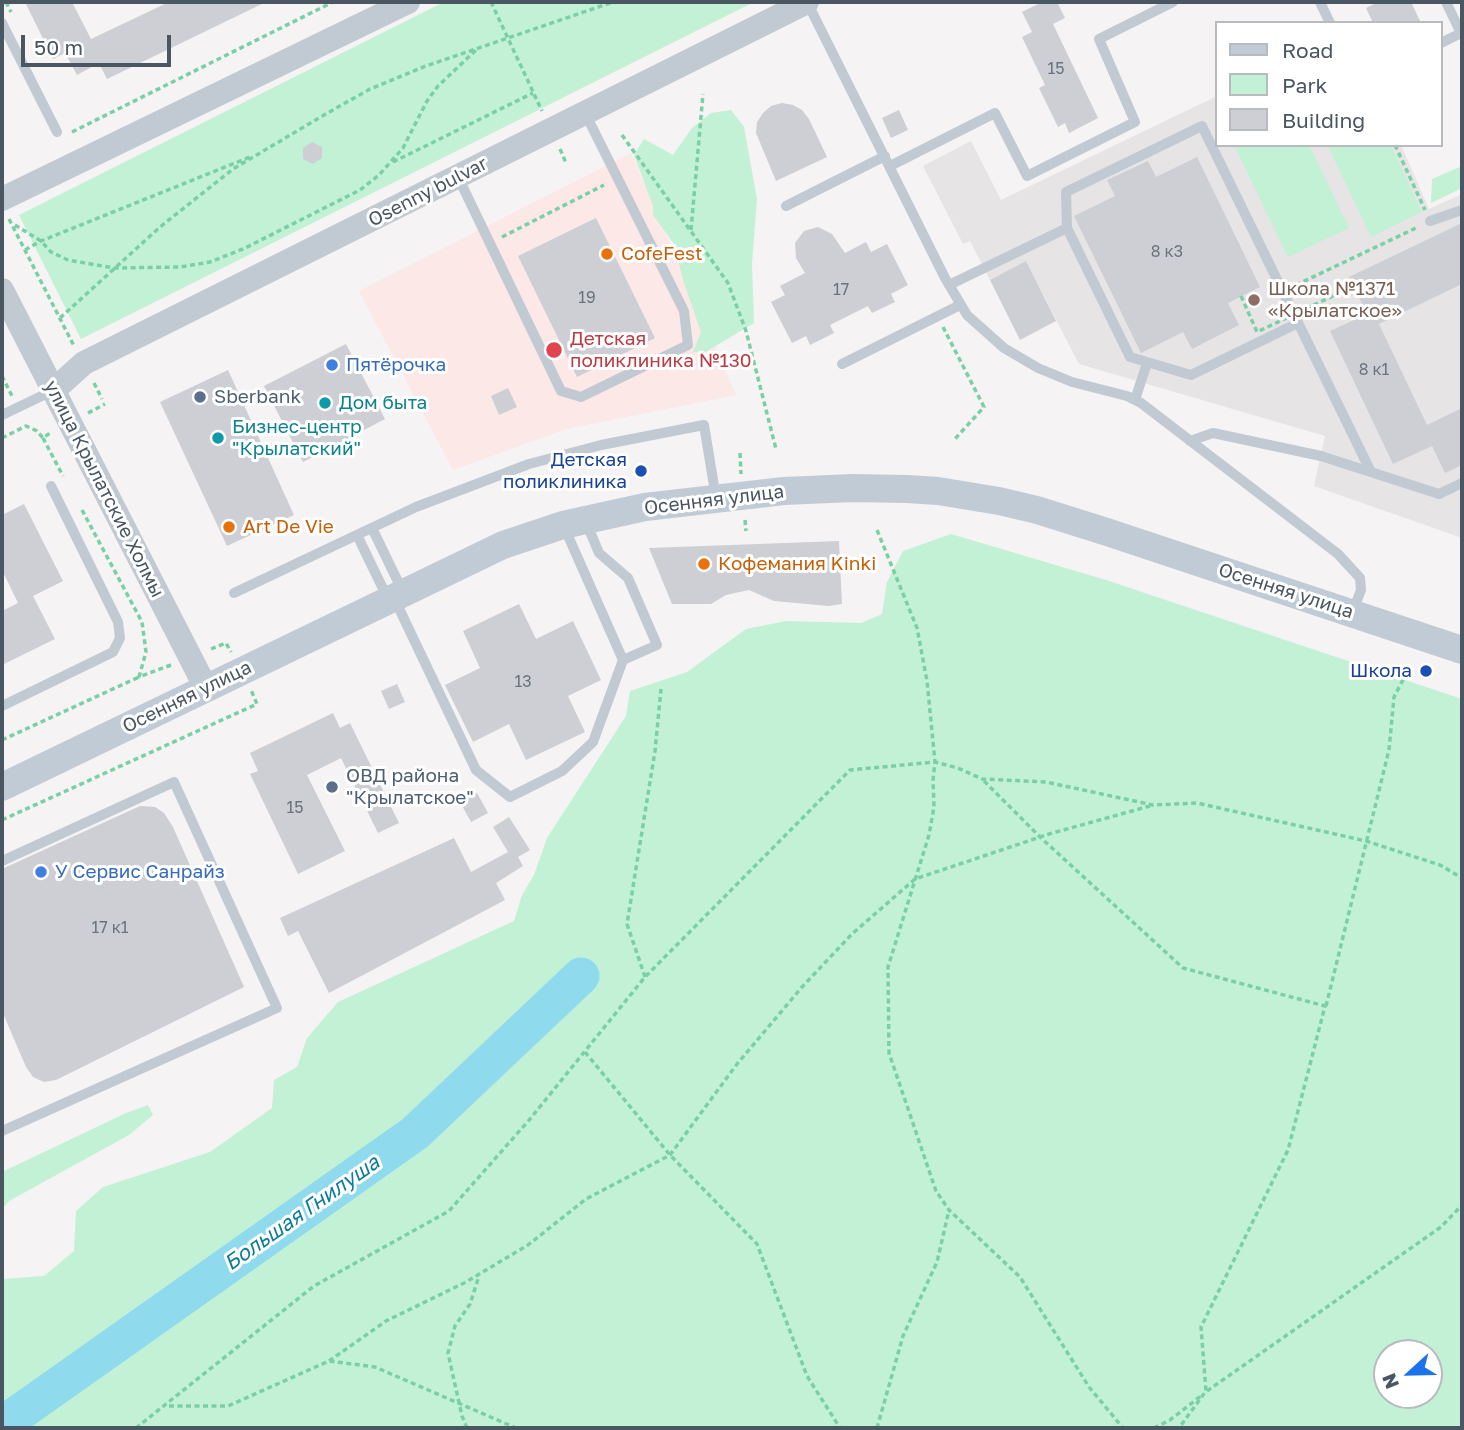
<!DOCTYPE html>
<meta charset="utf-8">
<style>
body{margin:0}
#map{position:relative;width:1464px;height:1430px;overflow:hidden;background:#f5f3f3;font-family:"Golos Text",sans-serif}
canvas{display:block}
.frame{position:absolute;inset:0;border:4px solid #4a5661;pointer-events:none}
.legend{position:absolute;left:1215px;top:21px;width:228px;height:126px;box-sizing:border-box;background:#fff;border:2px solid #b7bbc0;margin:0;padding:9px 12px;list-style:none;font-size:21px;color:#4a5661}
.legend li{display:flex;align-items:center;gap:14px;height:35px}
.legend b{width:35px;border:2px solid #b7bbc0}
.north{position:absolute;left:1373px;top:1339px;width:70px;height:70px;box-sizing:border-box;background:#fff;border:2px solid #b7bbc0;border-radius:50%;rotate:248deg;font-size:19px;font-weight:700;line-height:28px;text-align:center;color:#4a5661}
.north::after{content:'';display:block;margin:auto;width:24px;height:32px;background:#1a73e8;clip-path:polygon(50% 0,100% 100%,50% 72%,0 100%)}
.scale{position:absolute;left:21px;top:35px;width:150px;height:32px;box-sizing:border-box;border:4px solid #4a5661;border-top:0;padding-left:9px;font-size:21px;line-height:24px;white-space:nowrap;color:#4a5661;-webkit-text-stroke:5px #fff;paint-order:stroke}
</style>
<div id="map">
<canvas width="1464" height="1430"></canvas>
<div class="frame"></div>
<ul class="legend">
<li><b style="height:9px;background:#c1cbd6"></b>Road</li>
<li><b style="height:19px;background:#c3f1d5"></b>Park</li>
<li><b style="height:19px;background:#cdcfd5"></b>Building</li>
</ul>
<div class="north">N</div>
<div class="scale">50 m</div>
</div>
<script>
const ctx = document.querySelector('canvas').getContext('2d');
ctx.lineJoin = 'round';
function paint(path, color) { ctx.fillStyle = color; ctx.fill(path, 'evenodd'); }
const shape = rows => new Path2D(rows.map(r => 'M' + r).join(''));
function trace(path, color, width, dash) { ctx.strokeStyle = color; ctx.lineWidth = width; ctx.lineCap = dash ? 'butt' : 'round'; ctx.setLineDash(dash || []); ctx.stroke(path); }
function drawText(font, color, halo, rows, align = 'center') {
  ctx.font = font + ' "Golos Text",sans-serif'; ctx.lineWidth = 6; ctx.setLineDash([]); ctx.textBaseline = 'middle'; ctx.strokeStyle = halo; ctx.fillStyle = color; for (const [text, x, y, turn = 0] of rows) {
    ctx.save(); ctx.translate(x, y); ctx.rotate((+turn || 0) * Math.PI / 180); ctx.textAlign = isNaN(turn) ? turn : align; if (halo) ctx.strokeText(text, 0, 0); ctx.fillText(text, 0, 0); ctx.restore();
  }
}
const education = shape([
 [1217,96,1217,145,1401,145,1429,209,1462,194,1462,538,1314,486,1325,436,1079,364,1026,262,990,280,970,241,963,244,923,166,971,141,1001,200]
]);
const medical = shape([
 [631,153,736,395,566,429,453,470,359,291]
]);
const green = shape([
 [444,2,754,2,81,339,19,215],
 [731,110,744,127,757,199,752,263,754,323,704,353,693,352,701,332,683,280,674,244,653,215,653,206,634,155,644,139,673,155,692,128,711,113],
 [1234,145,1309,145,1349,228,1288,257],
 [1334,145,1391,145,1422,212,1371,237,1329,148],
 [1462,166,1462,188,1431,203,1432,179],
 [951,534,1106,580,1462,699,1462,1428,2,1428,2,1279,44,1276,74,1251,76,1211,103,1187,210,1152,272,1108,274,1080,297,1067,307,1038,338,1002,514,921,522,895,534,875,547,838,626,716,630,691,687,672,746,629,786,621,861,623,882,614,887,582,903,551],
 [1429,1353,1429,1395,1387,1395,1387,1353],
 [148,1105,153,1115,129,1135,9,1201,2,1209,2,1172,126,1113]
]);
const river = shape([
 [2,1425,415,1133,581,976]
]);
const building = shape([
 [25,2,72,2,91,39,169,2,266,2,107,79,99,63,77,75,65,53,53,59],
 [1042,2,1057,2,1065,18,1053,24,1098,118,1069,133,1065,123,1058,127,1039,88,1045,85,1022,37,1032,32,1022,12],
 [1378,2,1411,2,1421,23,1373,23,1366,8],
 [782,103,793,105,802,110,809,119,827,157,776,181,756,133,757,122,763,113,771,106],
 [899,110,908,130,891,138,882,118],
 [312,142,322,147,322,158,313,164,303,159,303,148],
 [1197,157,1260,287,1228,303,1239,325,1192,349,1183,332,1141,353,1074,216,1115,196,1107,180,1148,161,1156,177],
 [596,218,655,338,577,377,518,256],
 [1462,223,1462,284,1379,324,1427,425,1462,408,1462,465,1445,473,1432,446,1393,464,1330,331,1367,314,1349,277],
 [818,227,832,234,845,253,866,242,871,252,887,244,908,285,891,294,895,302,872,313,868,306,830,325,834,333,810,345,806,336,792,343,771,302,785,295,780,286,805,273,796,258,795,243,804,231],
 [1026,261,1056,321,1020,340,990,280],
 [346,344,385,419,303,462,264,386],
 [228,370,294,515,227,546,160,402],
 [508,388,517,407,499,415,491,396],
 [24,504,63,581,33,596,55,639,2,665,2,611,18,603,2,570,2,515],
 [839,541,842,604,829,606,774,601,749,590,726,595,711,604,672,604,649,548],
 [519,604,536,639,573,621,601,680,568,696,585,732,526,760,509,724,473,742,445,685,480,668,463,631],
 [397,684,405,702,389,709,381,691],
 [333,713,340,728,350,723,399,823,378,833,341,758,307,775,345,851,298,874,250,774,258,771,250,753],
 [477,793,488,813,471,822,460,802],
 [140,806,155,807,164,813,173,827,244,987,56,1080,44,1082,33,1077,26,1067,2,1011,2,869],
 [509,817,530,850,518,857,523,866,496,883,505,900,329,993,298,931,288,936,280,918,454,838,471,872,508,852,493,827]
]);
const path = shape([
 [6,2,11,12],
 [491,2,542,111],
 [72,132,333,2],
 [622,135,728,283,746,331,776,449],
 [1395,145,1425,210],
 [560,149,566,163],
 [393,162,533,93],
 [9,219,74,346],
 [15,225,41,241,51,252,68,260,114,268,180,267,210,262,243,249,360,190,379,175,403,148,427,101,438,86,476,50],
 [691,230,703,94],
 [502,237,604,185],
 [25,250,41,241,250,157],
 [1296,285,1418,227],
 [60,318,160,227,233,169,324,115,370,89,426,66,613,2],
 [943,327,984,407,954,440],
 [2,376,12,396],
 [94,383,102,399],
 [88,413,105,404],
 [2,438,26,426,37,431,43,438,50,433],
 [43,438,63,476],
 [740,453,741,474],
 [82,510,142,622,146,652,139,677,171,665],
 [745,520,746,531],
 [877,530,917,628,927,681,935,762,933,780,934,807,929,835,888,967,889,1053,936,1191,949,1210,1020,1277,1089,1387,1123,1428],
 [211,649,226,643,231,652],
 [2,740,139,677],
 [984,781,1040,837,1183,968,1325,1006,1288,1150,1201,1327,1206,1391,1179,1428],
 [2,820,257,704,251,690],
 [645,977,627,924,655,751,661,689],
 [1326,1006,1389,750,1394,697,1405,676],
 [585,1052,670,1155,757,1244,807,1376,840,1428],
 [329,1361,386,1321,466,1282,528,1245,586,1199,670,1155,737,1064,802,987,852,934,915,879,1049,834,1150,806],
 [1207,1391,1441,1227,1462,1205],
 [169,1406,228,1406,329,1361,375,1367,516,1428],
 [136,1428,314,1286,449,1211,530,1119,645,977,850,770,935,762,958,768,982,779,1046,782,1153,805,1197,803,1366,841,1440,865,1462,878],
 [467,1428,462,1416,448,1353,455,1326,470,1304,479,1276],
 [877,1428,903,1336,937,1262,949,1210],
 [1154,1428,1170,1420,1201,1396]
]);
const service = shape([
 [807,2,945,278,967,315,1004,348,1038,368,1072,382,1127,396,1141,403,1338,554,1360,578,1361,590,1352,613],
 [1320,2,1330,23],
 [2,23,57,132],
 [1441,43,1461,33,1446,2],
 [890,166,995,113,1027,176,1135,122,1099,39,1173,2],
 [458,177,561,391,581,397,688,345,684,311,585,113],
 [786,206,885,156],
 [1430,221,1462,210],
 [1067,228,1130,357,1191,375,1298,323],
 [949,285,1067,228,1066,192,1202,126,1370,470],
 [842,364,960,305],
 [1135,400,1147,363],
 [2,415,52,391],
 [1190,441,1213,433,1321,456,1439,494,1462,483],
 [586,522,599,553,628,578,657,645,623,660],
 [372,528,403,592],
 [357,535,387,597],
 [234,593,416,507,529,464,601,445,704,425,716,498],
 [395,600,476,770,510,797,562,771,593,742,623,660,565,529],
 [2,706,113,652,120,638,118,622,51,486],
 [2,861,174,782,277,1008,2,1131]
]);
const tertiary = shape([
 [2,199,408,2],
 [2,290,206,688],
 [54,390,84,363,807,2]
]);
const secondary = shape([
 [2,787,503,545,563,525,645,507,784,491,853,488,907,489,938,491,999,501,1037,510,1107,532,1462,650]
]);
const pathBridge = shape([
 [1241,296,1257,332,1354,286]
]);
const markers = [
 [607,254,7,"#e8710a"],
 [1254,300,7,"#8d6e63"],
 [554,350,9,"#e0444e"],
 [332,365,7,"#3f7fe0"],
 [200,397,7,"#5c6f8a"],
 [325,403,7,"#0f9aa8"],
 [218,438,7,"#0f9aa8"],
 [641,471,7,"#1a4fb4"],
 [229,527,7,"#e8710a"],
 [704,564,7,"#e8710a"],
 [1426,671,7,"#1a4fb4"],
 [332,787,7,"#5c6f8a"],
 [41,872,7,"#3f7fe0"]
];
const numberNames = [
 ["15",1056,69],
 ["8 к3",1167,252],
 ["17",841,290],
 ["19",587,298],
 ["8 к1",1374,370],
 ["13",523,682],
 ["15",295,808],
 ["17 к1",110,928]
];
const streetNames = [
 ["Osenny bulvar",428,192,-27],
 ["улица Крылатские Холмы",104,489,63],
 ["Осенняя улица",714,500,-7],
 ["Осенняя улица",1286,591,18],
 ["Осенняя улица",187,697,-26]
];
const foodNames = [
 ["CofeFest",621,254],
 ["Art De Vie",243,527],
 ["Кофемания Kinki",718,564]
];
const educationNames = [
 ["Школа №1371",1268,289],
 ["«Крылатское»",1268,311]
];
const healthNames = [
 ["Детская",570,339],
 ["поликлиника №130",570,361]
];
const shopNames = [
 ["Пятёрочка",346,365],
 ["У Сервис Санрайз",55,872]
];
const serviceNames = [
 ["Sberbank",214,397],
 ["ОВД района",346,776],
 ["\"Крылатское\"",346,798]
];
const cultureNames = [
 ["Дом быта",339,403],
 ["Бизнес-центр",232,427],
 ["\"Крылатский\"",232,449]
];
const transitNames = [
 ["Детская",627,460],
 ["поликлиника",627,482],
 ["Школа",1412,671]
];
const waterNames = [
 ["Большая Гнилуша",302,1213,-35]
];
paint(education, '#e6e4e5');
paint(medical, '#fce8e6');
paint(green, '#c3f1d5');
trace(river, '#90daee', 37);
paint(building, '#cdcfd5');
trace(path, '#7ad0a6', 3.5, [5, 3.5]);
trace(service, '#c1cad2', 10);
trace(tertiary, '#c1cad2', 24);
trace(secondary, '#c1cbd6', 28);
trace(pathBridge, '#7ad0a6', 3.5, [5, 3.5]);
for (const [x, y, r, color] of markers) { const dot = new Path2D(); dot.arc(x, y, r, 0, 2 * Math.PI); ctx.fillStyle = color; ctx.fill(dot); trace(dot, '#fff', 2.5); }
drawText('16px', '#6b747e', null, numberNames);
drawText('19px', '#4a5661', '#fff', streetNames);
drawText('19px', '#c56008', '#fff', foodNames, 'left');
drawText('19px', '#785e54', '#fff', educationNames, 'left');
drawText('19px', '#be3a42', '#fff', healthNames, 'left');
drawText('19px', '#366cbe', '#fff', shopNames, 'left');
drawText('19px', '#4e5e75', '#fff', serviceNames, 'left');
drawText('19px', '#0d838f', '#fff', cultureNames, 'left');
drawText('19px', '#164399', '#fff', transitNames, 'right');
drawText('italic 21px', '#0c7c9b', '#fff', waterNames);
</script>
